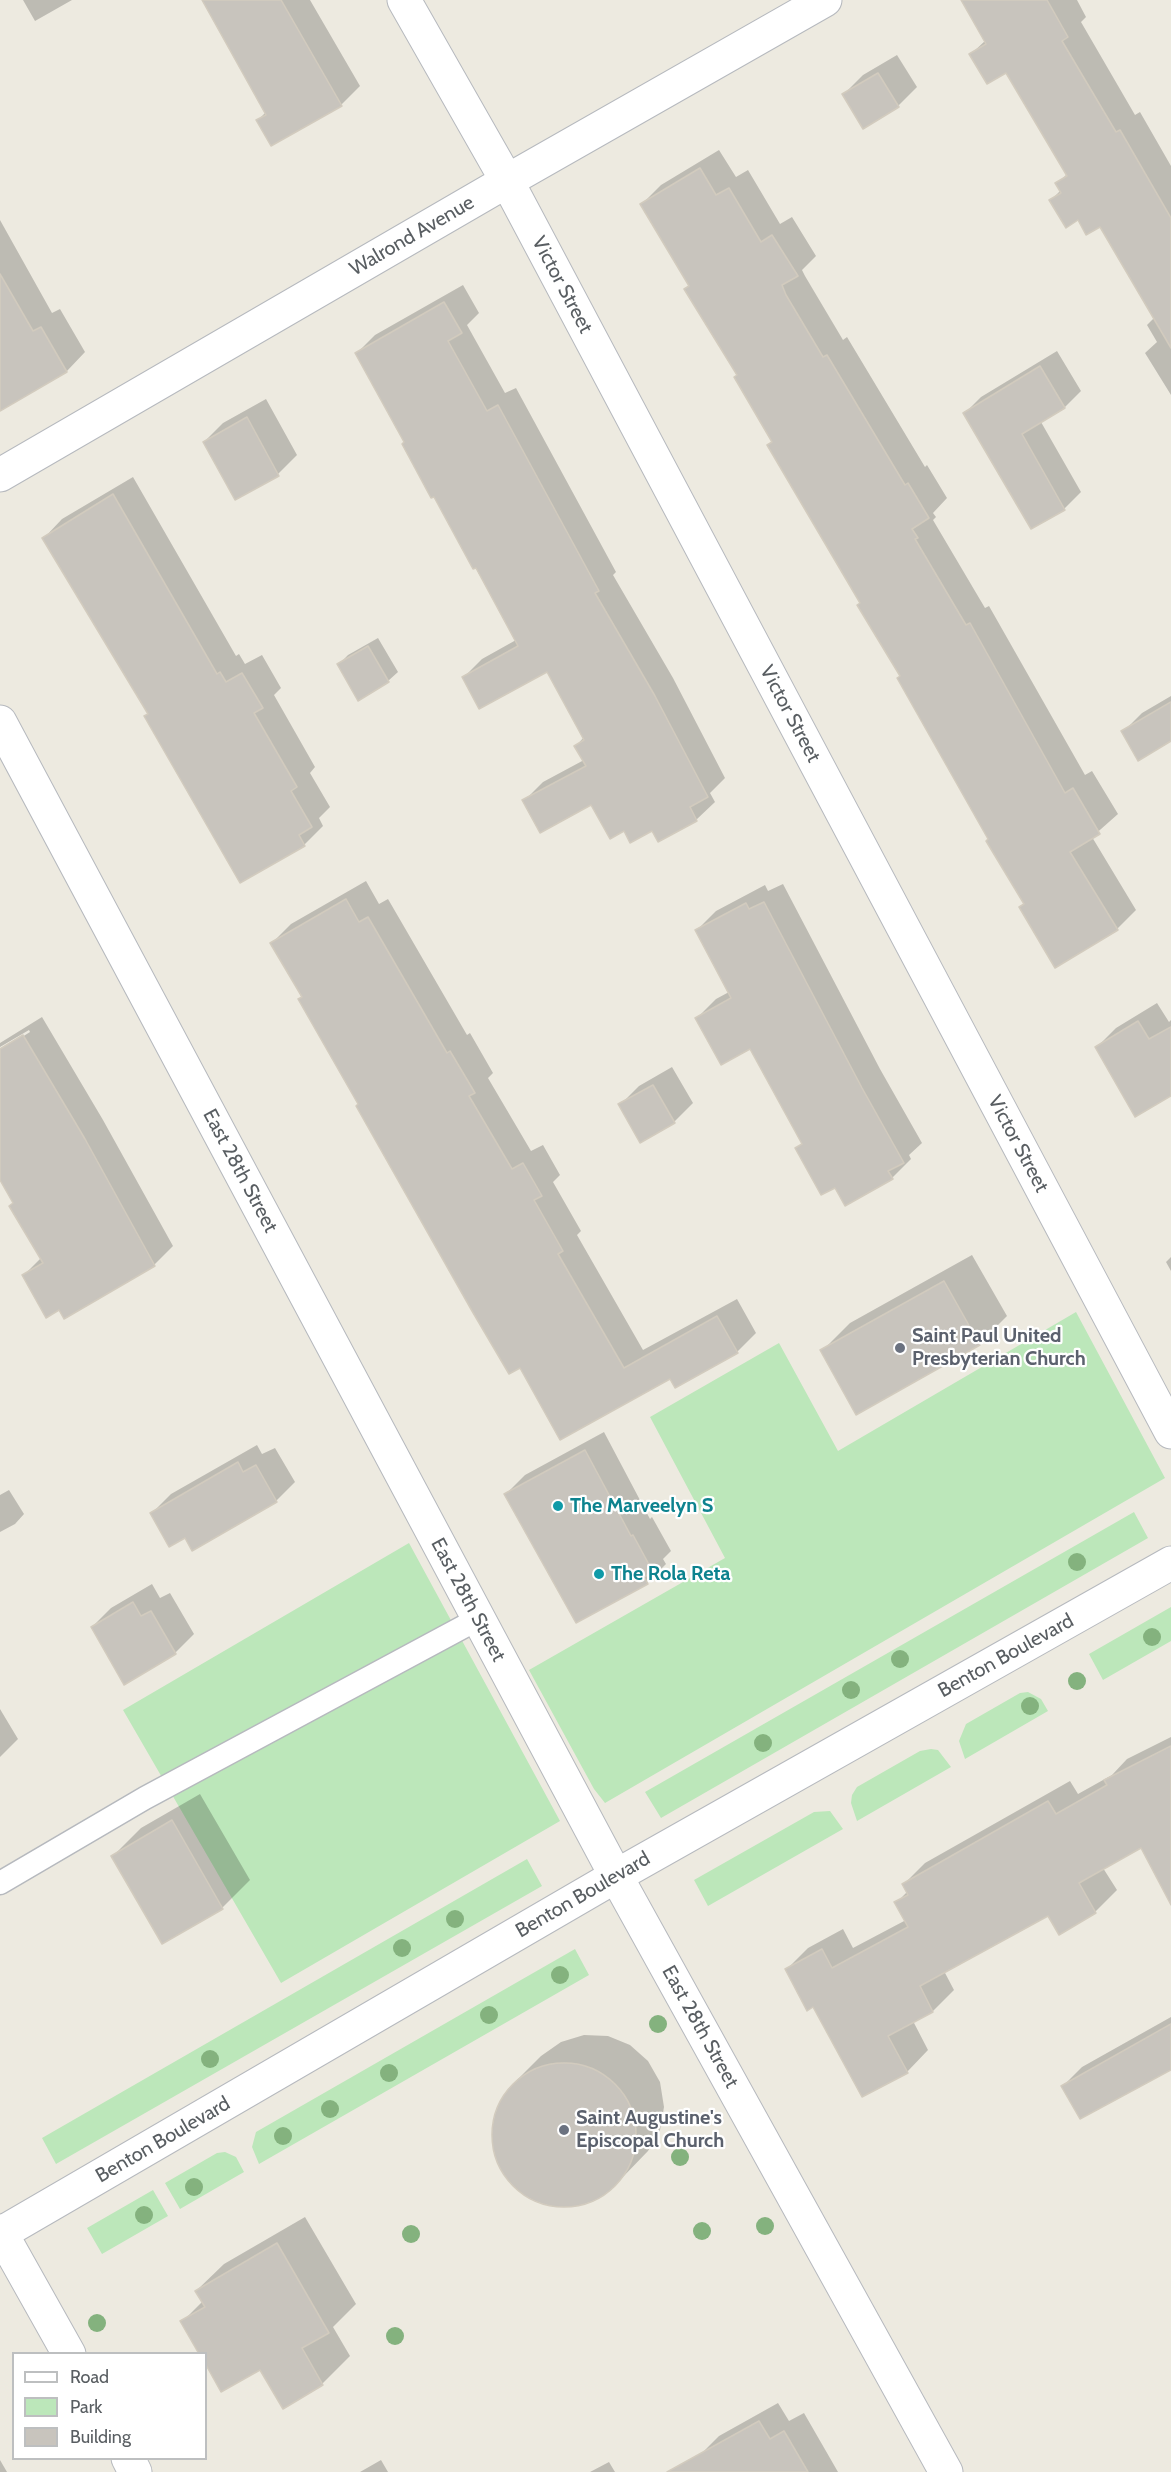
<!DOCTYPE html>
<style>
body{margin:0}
#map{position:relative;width:1171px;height:2472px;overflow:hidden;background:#edeae0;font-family:Cabin,sans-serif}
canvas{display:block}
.legend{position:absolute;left:12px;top:2352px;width:195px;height:108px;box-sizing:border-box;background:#fff;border:2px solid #bdbfc0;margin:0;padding:8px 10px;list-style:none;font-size:18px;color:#595e62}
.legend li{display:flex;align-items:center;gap:12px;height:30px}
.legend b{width:30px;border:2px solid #bdbfc0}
</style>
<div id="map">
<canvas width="1171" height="2472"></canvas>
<ul class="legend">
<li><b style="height:8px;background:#fff"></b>Road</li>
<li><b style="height:16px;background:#bce7ba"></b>Park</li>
<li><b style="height:16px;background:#c8c4bd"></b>Building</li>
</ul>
</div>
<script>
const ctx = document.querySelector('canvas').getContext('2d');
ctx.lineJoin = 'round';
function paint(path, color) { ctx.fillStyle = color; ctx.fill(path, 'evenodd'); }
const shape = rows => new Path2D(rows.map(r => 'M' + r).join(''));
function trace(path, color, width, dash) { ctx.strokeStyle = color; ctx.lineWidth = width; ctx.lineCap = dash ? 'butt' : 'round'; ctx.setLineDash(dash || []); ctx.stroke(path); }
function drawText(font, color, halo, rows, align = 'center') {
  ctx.font = font + ' Cabin,sans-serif'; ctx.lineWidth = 4.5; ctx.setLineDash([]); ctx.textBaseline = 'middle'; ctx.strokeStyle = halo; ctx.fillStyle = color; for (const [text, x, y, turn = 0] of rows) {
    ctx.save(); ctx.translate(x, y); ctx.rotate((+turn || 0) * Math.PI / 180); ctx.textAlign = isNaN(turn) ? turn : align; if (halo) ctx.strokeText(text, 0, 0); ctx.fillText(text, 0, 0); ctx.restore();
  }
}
const green = shape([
 [1076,1312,1165,1478,605,1803,594,1789,529,1670,725,1558,650,1417,779,1343,838,1451],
 [1134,1512,1148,1538,661,1818,645,1792],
 [409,1543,560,1821,281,1983,123,1710],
 [1171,1607,1171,1641,1103,1680,1089,1654],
 [1028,1692,1041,1699,1048,1711,965,1759,959,1741,966,1724,1020,1693],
 [931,1749,938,1750,951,1767,857,1821,851,1803,852,1795,857,1787,920,1751],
 [830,1811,843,1829,708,1906,694,1880,814,1812],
 [527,1859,542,1886,56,2164,42,2138],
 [575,1949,589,1975,259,2164,252,2147,256,2132],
 [225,2152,236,2157,244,2172,180,2209,165,2183,217,2153],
 [153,2190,168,2216,102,2254,87,2228]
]);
const shadow = shape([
 [23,0,72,0,35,21],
 [204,0,310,0,360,86,341,105,258,120,266,112],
 [972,0,1077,0,1086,17,1081,22,1135,115,1140,112,1171,166,1171,395,1145,353,1157,342,1147,325,1155,317,1101,225,1078,218,1051,200,1061,190,1057,184,1067,174,1007,71,971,54,986,40],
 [897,55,917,87,898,106,844,94,863,75],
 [719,150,736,177,748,170,780,224,792,217,816,256,802,270,805,276,843,340,847,337,925,467,927,465,947,498,933,513,936,517,933,520,985,608,989,606,1085,775,1092,771,1118,814,1092,837,1136,910,1117,929,1025,903,738,375,686,289,690,285,642,204,661,185],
 [0,220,52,313,60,309,85,352,67,371,0,409],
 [463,285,479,313,467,325,505,393,516,388,616,572,613,575,673,678,725,778,710,793,715,802,696,820,652,829,625,829,592,802,524,801,543,782,584,760,576,746,584,737,548,670,464,677,482,659,516,640,356,354,375,335],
 [1057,351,1081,391,1065,407,1041,422,1081,492,1064,509,965,413,981,397],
 [266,399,297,455,278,474,236,498,204,442,223,423],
 [133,477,236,656,239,654,245,664,262,655,281,688,274,695,315,767,310,773,330,807,319,818,323,826,304,845,149,713,44,538,62,519],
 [378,638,398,672,388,681,339,664,348,655],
 [1171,696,1171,740,1123,732,1142,713],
 [366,881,379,904,388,899,467,1035,470,1033,493,1073,488,1078,531,1151,543,1145,560,1175,553,1182,581,1231,577,1235,643,1350,737,1299,756,1333,737,1352,670,1377,520,1366,360,1104,272,943,291,924],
 [783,884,880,1069,922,1143,909,1155,911,1159,892,1178,836,1186,797,1148,803,1142,750,1047,697,1018,716,999,729,992,697,930,716,911,765,885,768,891],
 [1157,1003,1169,1022,1171,1020,1171,1094,1097,1047,1116,1028],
 [42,1017,103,1120,173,1246,154,1265,60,1308,24,1275,41,1258,0,1177,0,1051,30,1032,29,1030,0,1047,0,1043],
 [672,1067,693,1103,674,1122,620,1105,639,1086],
 [972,1255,1007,1316,979,1344,857,1413,822,1351,850,1323],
 [1171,1257,1171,1271,1166,1262],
 [604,1432,650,1519,652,1517,671,1551,663,1559,666,1564,647,1583,576,1621,506,1494,525,1475],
 [257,1445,262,1454,275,1448,295,1482,276,1501,185,1536,152,1513,171,1494],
 [9,1490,24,1514,15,1524,0,1532,0,1495],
 [152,1584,160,1598,170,1593,194,1634,175,1653,92,1627,111,1608],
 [0,1709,18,1739,0,1757],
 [1171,1737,1171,1875,1141,1846,1103,1868,1117,1890,1095,1912,1048,1913,944,1971,954,1990,933,2011,913,2021,928,2050,907,2072,814,2005,787,1969,808,1948,843,1929,853,1948,906,1920,896,1903,908,1891,904,1884,925,1863,1070,1781,1078,1794,1112,1775,1127,1759],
 [200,1794,250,1880,222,1908,113,1856,141,1828],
 [1171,2017,1171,2068,1063,2086,1082,2067],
 [584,2035,608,2036,630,2045,648,2061,660,2082,664,2107,660,2130,648,2151,620,2180,601,2196,580,2205,557,2206,535,2200,516,2188,502,2170,493,2148,493,2125,499,2103,512,2085,541,2056,561,2042],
 [305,2217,356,2304,333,2327,350,2356,322,2384,260,2368,222,2390,206,2362,206,2354,182,2322,203,2301,196,2291,224,2264],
 [778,2403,789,2421,804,2413,838,2472,692,2472,700,2455,719,2436],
 [0,2460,7,2472,0,2472],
 [381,2460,388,2472,360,2472],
 [609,2462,615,2472,590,2472]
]);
const building = shape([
 [202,0,281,0,342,106,271,146,256,120,266,115,202,0],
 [961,0,1047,0,1068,37,1062,41,1116,132,1120,130,1171,218,1171,348,1100,227,1086,235,1078,220,1066,228,1049,200,1061,193,1055,183,1067,176,1006,73,987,84,969,54,986,44,961,0],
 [878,73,899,107,863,129,842,94,878,73],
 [700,168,716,195,729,188,761,242,772,235,798,276,782,285,786,295,823,357,827,355,905,485,908,483,929,518,912,529,918,538,915,539,966,625,970,623,1065,793,1073,788,1100,834,1070,852,1118,930,1055,968,1019,907,1024,904,986,841,988,839,897,678,900,676,857,605,860,603,767,445,772,442,734,377,737,375,684,289,689,286,640,204,700,168],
 [0,274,33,331,41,327,67,372,0,411,0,274],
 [444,302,462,333,448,341,487,411,498,405,599,591,595,593,655,696,708,797,690,807,697,821,658,842,652,831,630,843,624,831,610,839,591,805,540,833,522,800,586,766,574,746,584,740,547,672,479,709,462,677,518,646,476,568,473,569,434,497,431,498,402,444,404,442,355,353,444,302],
 [1040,366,1065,408,1022,434,1065,510,1031,529,963,413,1040,366],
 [247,417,279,476,235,500,203,442,247,417],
 [113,494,217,674,220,672,226,682,242,673,263,708,254,713,297,787,291,791,312,827,299,835,305,846,240,883,144,716,148,714,42,538,113,494],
 [368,646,389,682,358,701,337,664,368,646],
 [1171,702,1171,741,1138,761,1121,731,1171,702],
 [346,899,359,922,368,917,447,1053,450,1051,475,1093,469,1096,512,1169,523,1163,542,1196,534,1200,563,1251,558,1254,624,1368,717,1316,738,1353,675,1388,670,1379,560,1440,520,1368,509,1374,472,1311,356,1106,358,1104,298,999,302,997,270,943,346,899],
 [764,902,862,1088,904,1163,888,1171,893,1179,845,1206,835,1188,821,1195,795,1148,802,1144,750,1049,721,1065,695,1018,731,998,695,930,746,903,749,909,764,902],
 [1138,1021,1149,1039,1171,1027,1171,1096,1135,1117,1095,1047,1138,1021],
 [23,1035,85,1139,155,1266,64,1319,59,1310,46,1318,22,1275,43,1263,9,1206,13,1203,0,1180,0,1049,23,1035],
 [653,1085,675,1123,640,1143,618,1104,653,1085],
 [944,1281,980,1345,856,1415,820,1350,944,1281],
 [585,1450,631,1536,633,1535,653,1572,644,1577,648,1584,576,1623,504,1494,585,1450],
 [238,1462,243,1472,256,1465,277,1502,192,1551,185,1538,169,1547,150,1513,238,1462],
 [133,1602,141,1616,151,1611,176,1654,124,1685,91,1627,133,1602],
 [1171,1746,1171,1905,1141,1848,1079,1883,1096,1913,1059,1935,1048,1916,920,1986,933,2012,888,2036,908,2073,862,2097,813,2007,807,2011,785,1969,822,1949,832,1968,908,1927,894,1902,908,1895,902,1884,1048,1801,1056,1814,1107,1785,1104,1780,1171,1746],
 [172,1820,223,1909,162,1944,111,1856,172,1820],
 [1171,2024,1171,2070,1080,2119,1061,2086,1171,2024],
 '492 2135a72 72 0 1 1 144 0a72 72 0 1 1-144 0Z',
 [277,2243,329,2333,302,2348,323,2385,283,2409,260,2370,221,2392,206,2365,206,2354,199,2354,180,2321,205,2307,195,2291,277,2243],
 [759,2421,770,2439,784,2431,808,2472,667,2472,759,2421]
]);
const service = shape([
 [0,1883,145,1798,478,1619]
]);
const minor = shape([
 [404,0,507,181,1171,1432],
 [0,475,507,181,825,0],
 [0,722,616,1876,946,2472],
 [0,2231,69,2354],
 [128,2458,135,2472]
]);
const tertiary = shape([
 [0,2234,616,1876,1171,1563]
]);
const trees = [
 [1077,1562],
 [1152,1637],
 [900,1659],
 [1077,1681],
 [851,1690],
 [1030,1706],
 [763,1743],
 [455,1919],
 [402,1948],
 [560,1975],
 [489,2015],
 [658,2024],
 [210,2059],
 [389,2073],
 [330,2109],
 [283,2136],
 [680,2157],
 [194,2187],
 [144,2215],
 [765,2226],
 [702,2231],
 [411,2234],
 [97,2323],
 [395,2336]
];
const markers = [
 [900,1348,6,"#6b7280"],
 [558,1506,6,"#0f9aa8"],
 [599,1574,6,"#0f9aa8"],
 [564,2130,6,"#6b7280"]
];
const streetNames = [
 ["Walrond Avenue",412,236,-30],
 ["Victor Street",562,285,62],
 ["Victor Street",790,714,62],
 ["Victor Street",1018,1144,62],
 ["East 28th Street",240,1171,62],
 ["East 28th Street",468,1600,62],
 ["Benton Boulevard",1006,1656,-29],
 ["Benton Boulevard",583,1895,-30],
 ["East 28th Street",700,2027,61],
 ["Benton Boulevard",163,2140,-30]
];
const worshipNames = [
 ["Saint Paul United",912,1336],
 ["Presbyterian Church",912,1359],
 ["Saint Augustine's",576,2118],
 ["Episcopal Church",576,2141]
];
const cultureNames = [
 ["The Marveelyn S",570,1506],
 ["The Rola Reta",611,1574]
];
paint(green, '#bce7ba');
paint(shadow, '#0003');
paint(building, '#c8c4bd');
trace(building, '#d2cbbe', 1.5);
trace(service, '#b6b9be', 25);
trace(minor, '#b6b9be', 35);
trace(tertiary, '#b6b9be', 35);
trace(service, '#fff', 22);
trace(minor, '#fff', 33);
trace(tertiary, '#fff', 33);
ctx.fillStyle = '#84b27e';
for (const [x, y] of trees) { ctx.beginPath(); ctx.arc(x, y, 9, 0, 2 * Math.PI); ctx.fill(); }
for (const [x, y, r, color] of markers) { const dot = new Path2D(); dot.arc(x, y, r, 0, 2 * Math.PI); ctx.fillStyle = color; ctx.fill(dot); trace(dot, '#fff', 2); }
drawText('20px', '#595e62', '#fff', streetNames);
drawText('bold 20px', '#5b616d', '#fff', worshipNames, 'left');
drawText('bold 20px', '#0d838f', '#fff', cultureNames, 'left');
</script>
